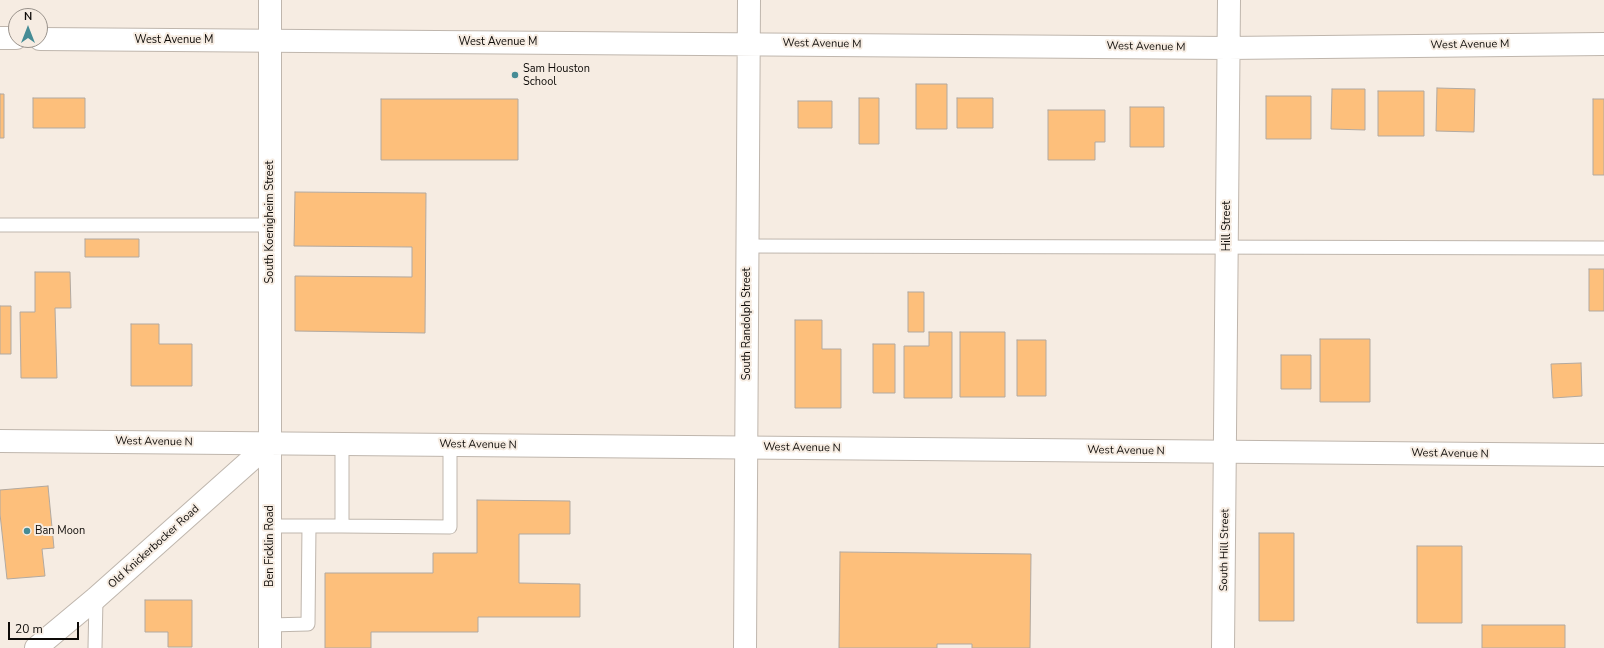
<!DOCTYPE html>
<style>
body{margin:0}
#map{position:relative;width:1604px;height:648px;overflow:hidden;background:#f6ece2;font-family:"Nunito Sans",sans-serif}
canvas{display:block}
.north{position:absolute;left:8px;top:8px;width:40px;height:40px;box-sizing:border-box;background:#f6ece2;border:1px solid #99928b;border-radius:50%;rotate:0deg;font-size:11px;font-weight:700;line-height:16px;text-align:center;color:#0e0b08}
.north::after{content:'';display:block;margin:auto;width:14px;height:18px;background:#468c95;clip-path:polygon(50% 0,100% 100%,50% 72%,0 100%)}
.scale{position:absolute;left:8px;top:622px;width:71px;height:18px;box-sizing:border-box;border:2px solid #0e0b08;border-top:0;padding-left:5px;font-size:12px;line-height:14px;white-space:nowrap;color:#0e0b08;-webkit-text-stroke:3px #f6ece2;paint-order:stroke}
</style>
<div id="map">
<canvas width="1604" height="648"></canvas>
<div class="north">N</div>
<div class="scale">20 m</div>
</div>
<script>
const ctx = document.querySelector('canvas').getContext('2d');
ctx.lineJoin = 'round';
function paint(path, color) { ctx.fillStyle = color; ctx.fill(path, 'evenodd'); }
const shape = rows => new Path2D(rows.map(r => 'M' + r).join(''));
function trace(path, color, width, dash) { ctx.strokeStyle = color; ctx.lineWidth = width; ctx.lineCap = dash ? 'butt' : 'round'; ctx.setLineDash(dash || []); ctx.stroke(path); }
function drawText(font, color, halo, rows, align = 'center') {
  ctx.font = font + ' "Nunito Sans",sans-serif'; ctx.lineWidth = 4; ctx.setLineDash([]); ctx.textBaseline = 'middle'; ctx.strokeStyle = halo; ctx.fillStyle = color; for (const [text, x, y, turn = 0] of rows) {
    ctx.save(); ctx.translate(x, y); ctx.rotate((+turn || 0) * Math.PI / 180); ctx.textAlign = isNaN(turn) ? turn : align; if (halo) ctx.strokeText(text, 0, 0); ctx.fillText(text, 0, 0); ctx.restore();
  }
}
const building = shape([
 [916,84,947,84,947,129,916,129,916,84],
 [1437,88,1475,89,1474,132,1436,131,1437,88],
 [1332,89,1365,89,1365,130,1331,129,1332,89],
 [1378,91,1424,91,1424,136,1378,136,1378,91],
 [0,94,4,94,4,138,0,138,0,94],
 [1266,96,1311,96,1311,139,1266,139,1266,96],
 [33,98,85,98,85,128,33,128,33,98],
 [859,98,879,98,879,144,859,144,859,98],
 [957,98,993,98,993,128,957,128,957,98],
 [381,99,518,99,518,160,381,160,381,99],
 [1593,99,1604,99,1604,175,1593,175,1593,99],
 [798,101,832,101,832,128,798,128,798,101],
 [1130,107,1164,107,1164,147,1130,147,1130,107],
 [1048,110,1105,110,1105,142,1095,142,1095,160,1048,160,1048,110],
 [295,192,426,193,425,333,295,331,295,276,412,277,412,247,294,246,295,192],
 [85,239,139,239,139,257,85,257,85,239],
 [1589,269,1604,269,1604,311,1589,311,1589,269],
 [35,272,70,272,71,308,55,308,57,378,21,378,20,312,35,312,35,272],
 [908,292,924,292,924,332,908,332,908,292],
 [0,306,11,306,11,354,0,354,0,306],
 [795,320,822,320,822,349,841,349,841,408,795,408,795,320],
 [131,324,159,324,159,344,192,344,192,386,131,386,131,324],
 [929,332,952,332,952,398,904,398,904,346,929,346,929,332],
 [960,332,1005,332,1005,397,960,397,960,332],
 [1320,339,1370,339,1370,402,1320,402,1320,339],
 [1017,340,1046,340,1046,396,1017,396,1017,340],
 [873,344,895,344,895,393,873,393,873,344],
 [1281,355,1311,355,1311,389,1281,389,1281,355],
 [1581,363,1582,396,1553,398,1551,364,1581,363],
 [48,486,54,548,42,549,45,576,7,579,0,514,0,490,48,486],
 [477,500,570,501,570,534,519,534,519,583,580,584,580,617,478,617,478,632,371,632,371,648,325,648,325,573,433,573,433,553,477,553,477,500],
 [1259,533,1294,533,1294,621,1259,621,1259,533],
 [1417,546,1462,546,1462,623,1417,623,1417,546],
 [840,552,1031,554,1030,648,972,648,972,644,937,644,937,648,839,648,840,552],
 [145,600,192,600,192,647,168,647,168,632,145,632,145,600],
 [1482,625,1565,625,1565,648,1482,648,1482,625]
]);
const lane = shape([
 [0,225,270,225],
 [747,246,1604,248],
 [342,444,342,526,450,527,450,445],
 [270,526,342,526],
 [270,625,308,624,309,526],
 [95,648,96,598]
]);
const street = shape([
 [0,38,16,38],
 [40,39,1228,48,1604,44],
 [36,648,96,598,270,443],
 [745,648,749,0],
 [1223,648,1229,0]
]);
const secondary = shape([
 [270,0,270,648],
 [0,441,1604,455]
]);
const markers = [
 [515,75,4,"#468c95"],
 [27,531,4,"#468c95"]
];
const streetNames = [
 ["West Avenue M",174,40],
 ["West Avenue M",498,42],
 ["West Avenue M",822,44,1],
 ["West Avenue M",1470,45,-1],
 ["West Avenue M",1146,47,1],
 ["South Koenigheim Street",270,222,-90],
 ["Hill Street",1227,226,-90],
 ["South Randolph Street",747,324,-90],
 ["West Avenue N",154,442,1],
 ["West Avenue N",478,445,1],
 ["West Avenue N",802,448,1],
 ["West Avenue N",1126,451,1],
 ["West Avenue N",1450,454,1],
 ["Ben Ficklin Road",270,546,-90],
 ["Old Knickerbocker Road",154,547,-42],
 ["South Hill Street",1225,550,-89]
];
const poiNames = [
 ["Sam Houston",523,69],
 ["School",523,82],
 ["Ban Moon",35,531]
];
paint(building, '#fdbf7b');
trace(building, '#b2a9a0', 1);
trace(lane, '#bfb6ad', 15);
trace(street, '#bfb6ad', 24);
trace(secondary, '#bfb6ad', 24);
trace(lane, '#fff', 13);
trace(street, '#fff', 22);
trace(secondary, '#fff', 22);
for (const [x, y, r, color] of markers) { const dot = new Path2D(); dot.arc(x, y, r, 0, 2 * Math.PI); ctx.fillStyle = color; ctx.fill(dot); trace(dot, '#f6ece2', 1.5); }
drawText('11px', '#0e0b08', '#f6ece2', streetNames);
drawText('11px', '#0e0b08', '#f6ece2', poiNames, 'left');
</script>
